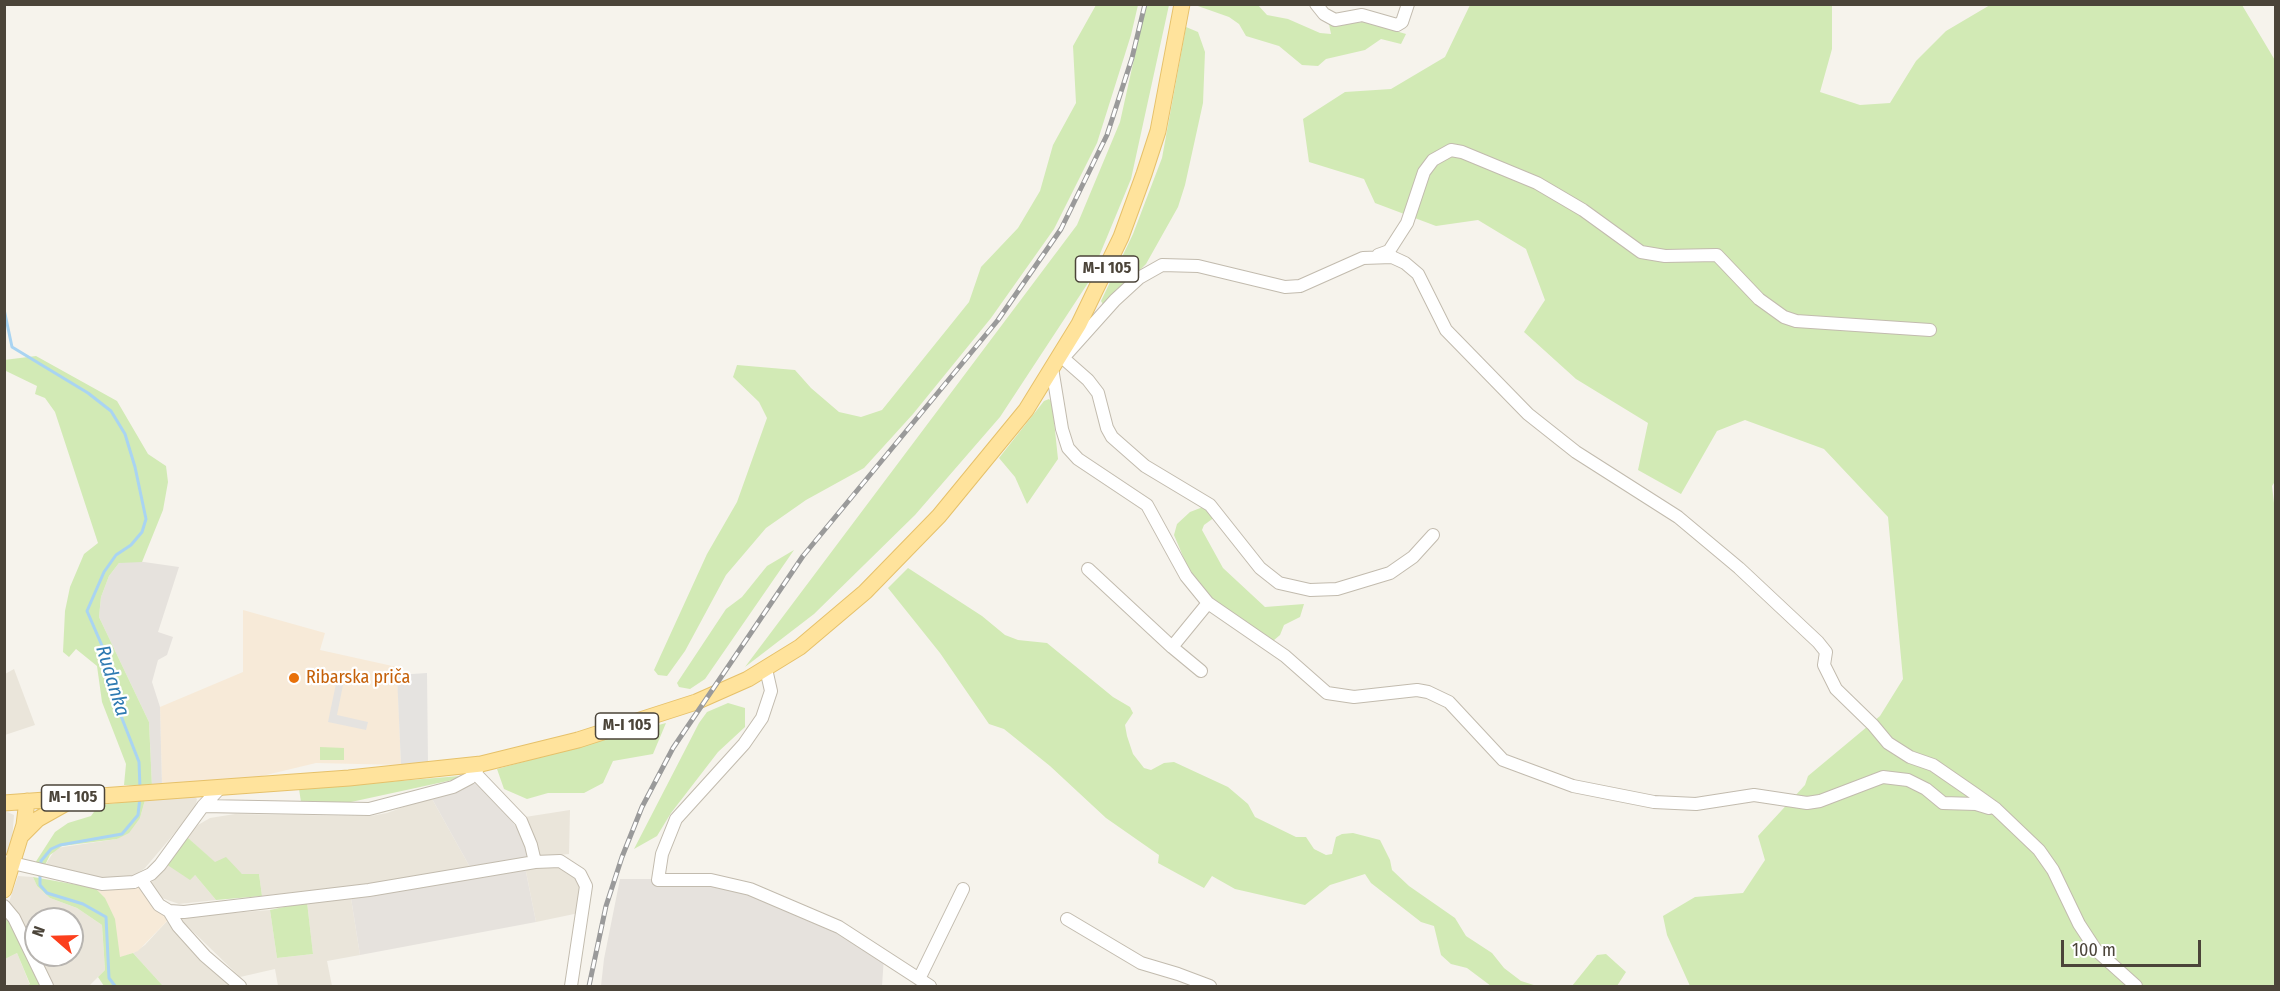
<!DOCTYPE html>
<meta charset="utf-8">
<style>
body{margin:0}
#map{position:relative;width:2280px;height:991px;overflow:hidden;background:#f6f3ec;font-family:"Fira Sans Condensed",sans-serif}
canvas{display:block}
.frame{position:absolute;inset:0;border:6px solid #4b4439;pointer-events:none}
.north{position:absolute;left:24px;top:907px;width:60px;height:60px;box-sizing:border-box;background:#fff;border:2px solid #b7b4b0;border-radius:50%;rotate:290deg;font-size:16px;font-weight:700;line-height:24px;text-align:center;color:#4b4439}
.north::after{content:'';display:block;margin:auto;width:21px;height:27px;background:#fc3f1d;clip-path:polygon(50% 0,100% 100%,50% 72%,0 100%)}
.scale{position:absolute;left:2061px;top:940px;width:140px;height:27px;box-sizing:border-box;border:3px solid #4b4439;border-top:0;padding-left:8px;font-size:18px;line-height:21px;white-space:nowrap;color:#4b4439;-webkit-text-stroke:4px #fff;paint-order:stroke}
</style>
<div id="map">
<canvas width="2280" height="991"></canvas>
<div class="frame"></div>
<div class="north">N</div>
<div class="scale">100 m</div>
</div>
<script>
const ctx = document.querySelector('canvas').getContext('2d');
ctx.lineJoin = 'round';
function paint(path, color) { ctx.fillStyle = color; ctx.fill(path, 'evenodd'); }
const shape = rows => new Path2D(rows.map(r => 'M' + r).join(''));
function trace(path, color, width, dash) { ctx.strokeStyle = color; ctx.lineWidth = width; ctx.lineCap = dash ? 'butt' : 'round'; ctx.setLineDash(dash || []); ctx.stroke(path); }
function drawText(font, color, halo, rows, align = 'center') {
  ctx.font = font + ' "Fira Sans Condensed",sans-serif'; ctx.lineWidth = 4.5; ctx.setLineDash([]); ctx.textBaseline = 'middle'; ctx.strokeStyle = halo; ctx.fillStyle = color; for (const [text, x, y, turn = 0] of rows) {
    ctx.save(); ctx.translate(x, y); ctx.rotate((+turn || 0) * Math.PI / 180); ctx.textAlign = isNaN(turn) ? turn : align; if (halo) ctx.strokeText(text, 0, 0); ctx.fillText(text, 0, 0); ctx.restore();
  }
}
const residential = shape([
 [14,669,35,725,5,735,5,674],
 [194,796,197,799,195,809,145,868,134,876,100,879,44,867,56,848,117,839,140,818,145,800],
 [431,797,471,869,395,881,262,896,259,874,242,874,215,863,187,837,198,825,210,818,235,814,371,816,387,813],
 [570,810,569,854,538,857,525,817],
 [5,811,14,815,11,854,7,856,5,856],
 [166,864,195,875,216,900,179,904,159,897,150,884],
 [556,864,576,875,581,886,579,913,536,922,525,867],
 [18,876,33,877,37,886,50,898,77,908,102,925,105,970,89,986,52,986,38,955,72,955,72,919,36,919,36,951,9,902],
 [351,898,360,955,327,961,332,986,278,986,275,969,240,977,178,917,270,910,277,958,313,954,307,902],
 [168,920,232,986,163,986,133,953,145,945],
 [17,953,30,985,27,986,7,986,5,981,5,959]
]);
const commercial = shape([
 [243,610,325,633,320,650,397,667,401,765,316,763,241,781,162,786,160,707,243,672],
 [137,885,163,911,168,920,138,951,120,958,95,888]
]);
const industrial = shape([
 [130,560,179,567,158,632,173,637,167,655,158,660,152,682,160,707,162,786,152,787,149,722,99,617,101,597,109,576,119,563],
 [473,778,483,785,521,833,530,856,471,869,431,797],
 [525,867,536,922,360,955,351,898],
 [620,879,715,879,829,924,884,956,882,986,601,986,604,959]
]);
const green = shape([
 [1096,5,1138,5,1131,35,1097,143,1054,229,991,318,913,414,864,468,806,500,766,528,726,575,685,651,667,676,658,675,654,670,707,554,737,502,767,418,759,402,733,377,737,365,795,370,811,388,839,412,861,417,882,410,969,302,981,267,1018,228,1040,191,1053,145,1076,103,1073,46],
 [1146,5,1169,5,1131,179,1088,283,1000,417,915,515,814,614,745,667,1077,225,1120,122],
 [1195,5,1258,5,1267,15,1288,19,1320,33,1331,34,1329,24,1365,22,1406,34,1401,44,1381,39,1365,50,1326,59,1318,66,1302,65,1279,46,1246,36,1239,24,1229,17],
 [1470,5,1832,5,1832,49,1820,92,1860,105,1890,103,1916,61,1946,31,1990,5,2242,5,2276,62,2276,480,2272,486,2276,520,2275,986,1690,986,1667,935,1663,916,1695,897,1743,893,1765,860,1758,836,1805,785,1808,776,1880,716,1903,679,1888,517,1824,449,1745,420,1717,431,1681,494,1638,470,1648,423,1576,379,1524,332,1545,300,1526,249,1478,220,1436,226,1375,203,1364,179,1309,162,1303,119,1345,92,1391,89,1445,57],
 [1186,27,1198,32,1205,52,1203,103,1185,185,1178,207,1146,264,1104,306,1101,301,1133,234,1162,158],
 [36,356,117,401,148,454,166,466,168,482,163,510,142,562,119,563,109,576,101,597,99,617,149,722,152,787,124,785,126,764,102,702,97,666,76,649,69,657,63,652,65,611,70,587,84,554,98,543,55,412,45,398,35,394,37,386,6,371,4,360],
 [1049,399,1052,402,1058,459,1027,504,1015,477,999,458,1044,401],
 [1203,507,1215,517,1204,525,1202,530,1223,568,1265,607,1304,604,1300,617,1284,625,1280,635,1273,641,1212,599,1190,573,1174,535,1177,524,1190,512],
 [794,550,705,679,690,689,679,687,677,683,726,609,742,597,767,566],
 [908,568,982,616,1005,635,1018,640,1047,643,1113,697,1130,707,1133,713,1125,725,1127,736,1133,754,1144,768,1151,770,1164,763,1174,762,1228,787,1248,804,1255,817,1296,837,1306,837,1314,849,1326,855,1332,854,1336,837,1342,834,1353,833,1380,840,1390,860,1392,870,1409,886,1455,918,1466,936,1492,953,1504,968,1521,981,1537,986,1491,986,1467,968,1451,964,1441,955,1434,926,1421,922,1371,883,1365,874,1330,885,1305,905,1235,889,1212,876,1204,888,1158,863,1159,855,1106,818,1050,766,1004,729,989,724,940,653,888,588],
 [728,703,745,708,745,727,718,752,671,813,657,836,634,849,699,723,707,712],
 [666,723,653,754,613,761,603,783,584,793,548,793,527,799,504,789,497,769],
 [320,747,344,748,344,760,320,760],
 [460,776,457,779,351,802,301,802,299,789],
 [145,800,140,818,129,833,117,839,62,846,50,855,44,867,35,863,55,832,68,823,91,816,99,805],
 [187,837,215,862,226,857,242,874,259,874,262,896,216,900,195,875,190,880,166,864],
 [33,877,95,888,105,898,115,919,120,957,133,953,163,986,104,986,98,977,105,970,102,925,77,908,50,898,37,886],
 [307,902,313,954,277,958,270,910],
 [4,913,13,927,42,986,27,986,30,984,17,953,5,959],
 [1606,954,1626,972,1617,986,1572,986,1597,955]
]);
const parking = shape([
 [427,673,428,763,401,765,397,675],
 [337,679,344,680,337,715,368,722,366,730,328,722]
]);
const stream = shape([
 [4,309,12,347,88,393,111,411,125,434,135,467,146,519,142,532,131,545,116,555,104,572,87,611,113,671,116,687,114,698,139,762,140,788],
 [41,867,41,861,51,849,60,845,122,834,138,815,140,797],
 [40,874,40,885,47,893,83,904,106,917,109,978,115,986]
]);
const minor = shape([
 [1316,4,1324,14,1335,20,1362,15,1397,25,1402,22,1408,4],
 [1378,255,1389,251,1407,223,1424,172,1433,160,1451,150,1462,152,1537,183,1583,210,1641,252,1665,256,1717,255,1759,299,1784,317,1796,321,1930,330],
 [1060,357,1063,358,1115,300,1139,278,1162,265,1198,266,1285,287,1300,286,1363,258,1392,257,1405,263,1418,274,1446,330,1528,414,1576,452,1678,517,1739,568,1818,642,1826,652,1824,665,1836,689,1873,725,1888,743,1910,757,1933,765,1975,794,1996,809,2039,850,2053,870,2079,924,2096,950,2136,986],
 [1063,358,1088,380,1098,393,1107,428,1112,437,1145,466,1210,505,1260,568,1279,583,1310,590,1337,589,1390,573,1413,557,1433,535],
 [1052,368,1062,429,1068,448,1078,459,1147,505,1186,576,1208,603,1285,656,1327,693,1354,697,1417,690,1428,692,1449,702,1503,760,1573,786,1654,802,1696,804,1754,795,1807,803,1820,801,1883,777,1908,780,1926,789,1943,803,1976,804,1989,808],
 [1088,569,1172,647,1201,671],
 [1172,647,1208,603],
 [766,669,771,691,762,718,744,744,676,819,662,854,658,880,711,880,750,889,839,927,930,986],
 [475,773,521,821,531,845,535,862],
 [203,806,369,809,453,787,470,778,481,764],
 [4,861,102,884,134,882,151,874,160,865,203,806,222,786],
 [141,879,159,905,169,911,184,912,369,890,535,862,560,861,580,874,586,886,571,986],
 [4,906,14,918,47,986],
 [169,911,178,926,205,956,240,986],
 [1067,919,1141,963,1178,974,1210,986],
 [919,979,963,889]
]);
const major = shape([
 [4,803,349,778,481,764,578,740,696,702,748,679,800,647,865,592,939,516,1026,410,1079,324,1121,237,1144,174,1158,131,1182,4],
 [22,835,38,819,70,801],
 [4,890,24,825,27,801]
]);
const rail = shape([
 [589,986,606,906,622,857,642,807,673,748,803,556,998,320,1061,229,1107,135,1132,58,1145,4]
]);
const markers = [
 [294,678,6,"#e8710a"]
];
const shields = [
 [1107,269,63],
 [627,726,63],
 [73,798,63]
];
const shieldNames = [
 ["M-I 105",1107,269],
 ["M-I 105",627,726],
 ["M-I 105",73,798]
];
const foodNames = [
 ["Ribarska priča",306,678]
];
const waterNames = [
 ["Rudanka",112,681,73]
];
paint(residential, '#eae5da');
paint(commercial, '#f7ead8');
paint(industrial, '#e6e2dd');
paint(green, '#d2eab5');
paint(parking, '#e5e3e0');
trace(stream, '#a9d4f2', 3);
trace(minor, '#c2bbae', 14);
trace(major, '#e6c16a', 17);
trace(minor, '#fff', 12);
trace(major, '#ffe39c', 15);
trace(rail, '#9a9a9a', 5);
trace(rail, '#fff', 3, [9]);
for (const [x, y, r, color] of markers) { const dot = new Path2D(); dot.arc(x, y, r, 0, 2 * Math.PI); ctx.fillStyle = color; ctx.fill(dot); trace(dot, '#fff', 2); }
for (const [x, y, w] of shields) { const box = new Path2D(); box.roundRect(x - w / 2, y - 13, w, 26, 4.5); ctx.fillStyle = '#fff'; ctx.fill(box); trace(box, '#4b4439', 1.5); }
drawText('bold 16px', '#4b4439', null, shieldNames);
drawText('18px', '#c56008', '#fff', foodNames, 'left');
drawText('italic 20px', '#2e7ab2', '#fff', waterNames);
</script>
